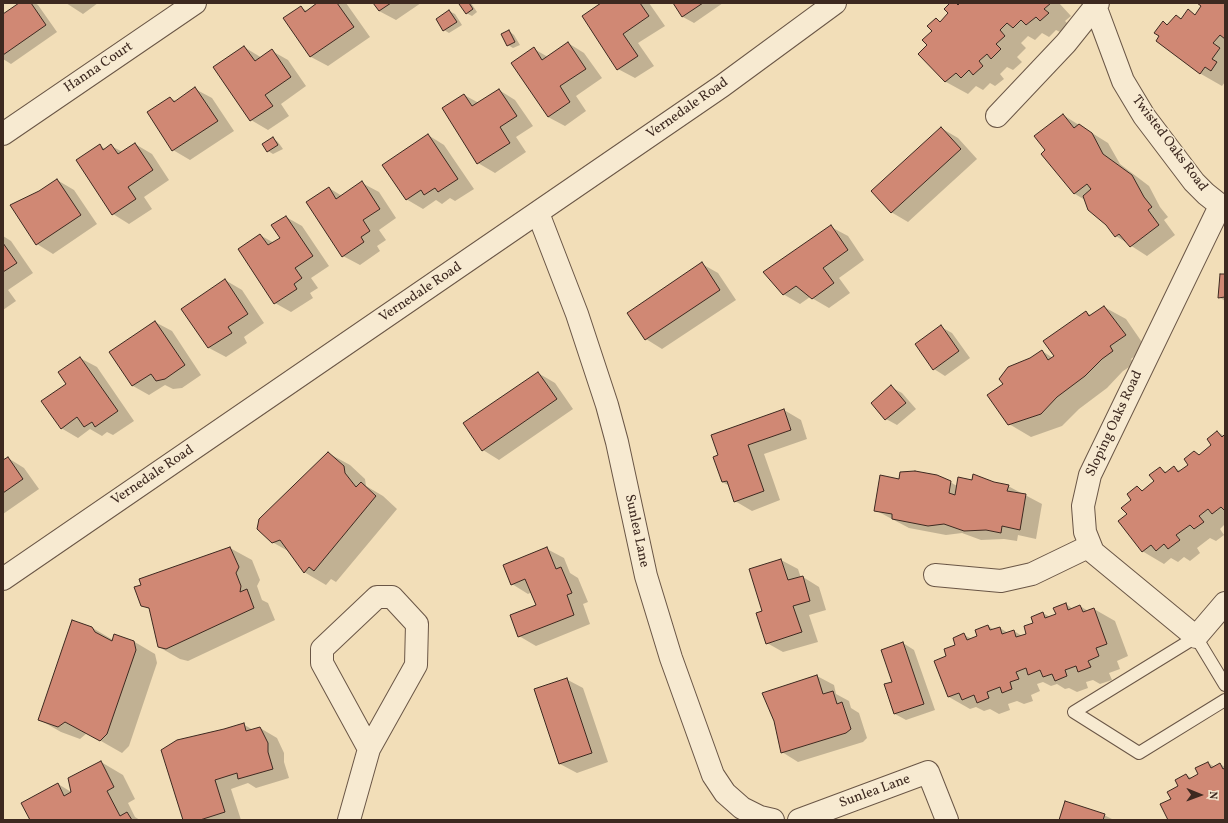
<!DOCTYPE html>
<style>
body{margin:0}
#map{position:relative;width:1228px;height:823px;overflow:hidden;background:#f2deb8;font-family:Vollkorn,serif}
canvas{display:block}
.frame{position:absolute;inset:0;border:4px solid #3d2920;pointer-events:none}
.north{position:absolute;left:1180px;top:775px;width:40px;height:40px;-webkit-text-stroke:3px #f7ead1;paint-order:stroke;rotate:91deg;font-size:11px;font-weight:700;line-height:16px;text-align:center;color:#3d2920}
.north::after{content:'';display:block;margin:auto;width:14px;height:18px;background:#3d2920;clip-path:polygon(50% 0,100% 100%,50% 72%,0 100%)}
</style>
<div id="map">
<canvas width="1228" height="823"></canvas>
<div class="frame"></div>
<div class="north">N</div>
</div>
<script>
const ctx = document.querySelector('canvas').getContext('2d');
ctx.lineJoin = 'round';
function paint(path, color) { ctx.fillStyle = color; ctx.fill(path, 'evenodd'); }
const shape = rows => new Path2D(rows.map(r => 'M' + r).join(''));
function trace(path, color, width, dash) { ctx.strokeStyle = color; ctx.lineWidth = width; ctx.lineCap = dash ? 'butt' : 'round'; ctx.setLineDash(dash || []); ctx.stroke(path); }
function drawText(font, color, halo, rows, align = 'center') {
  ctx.font = font + ' Vollkorn,serif'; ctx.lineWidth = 3; ctx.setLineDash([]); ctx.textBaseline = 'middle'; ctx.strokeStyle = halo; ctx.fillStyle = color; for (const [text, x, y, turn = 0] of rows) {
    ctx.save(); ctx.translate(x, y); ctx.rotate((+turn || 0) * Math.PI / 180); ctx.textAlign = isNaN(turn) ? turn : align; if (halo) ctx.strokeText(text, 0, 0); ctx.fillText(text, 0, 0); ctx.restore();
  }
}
const shadow = shape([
 [21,3,35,3,38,5,57,32,11,64,3,59,3,16],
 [66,3,98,3,83,14],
 [318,3,346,3,370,37,328,66,311,57,285,19,301,8,308,11],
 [374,3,421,3,396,20,379,11],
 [462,3,471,3,477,12,472,16,466,13],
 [603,3,649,3,665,26,638,43,654,66,635,78,618,69],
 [674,3,723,3,694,23,683,17],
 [952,3,956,3,960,5,962,3,1059,3,1071,16,1065,21,1069,25,1062,33,1056,30,1049,37,1042,33,1035,40,1028,36,1021,43,1026,48,1017,57,1022,62,1013,70,1007,67,1000,74,1004,79,995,86,990,83,983,90,976,86,968,94,946,82,919,54,929,45,936,19,941,22,950,13],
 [1199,3,1225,3,1225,82,1222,86,1201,74,1157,41,1176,16,1182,19,1188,11,1196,15,1203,6],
 [449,11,455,14,462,25,449,33,444,30],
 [509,31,514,35,520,45,513,48,508,45],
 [568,43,584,53,602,78,576,96,586,111,565,126,548,117,534,49,548,57],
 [244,47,262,58,272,51,288,60,306,86,281,104,289,116,268,130,251,120,214,68],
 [195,89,212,98,234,131,190,160,173,150,170,98,176,101],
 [499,90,515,100,533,126,516,137,526,152,495,173,478,163,464,95,479,103],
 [1063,115,1108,143,1120,164,1149,186,1160,207,1168,217,1164,220,1175,235,1147,256,1116,236,1085,200,1075,194,1043,154,1047,151],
 [941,128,958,138,977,159,908,222,891,212],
 [428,135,444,145,474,189,455,201,450,198,442,204,436,200,423,209,406,199],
 [273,138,278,142,283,149,273,154,268,151],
 [135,144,152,154,169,180,144,197,152,209,129,224,113,214,100,146,106,149,111,146,123,152],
 [57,180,74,190,97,224,53,254,37,244,40,192],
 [362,183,379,192,396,218,379,230,386,240,377,246,380,251,360,265,343,256,329,188,342,196],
 [286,217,302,226,329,266,311,278,318,288,310,293,313,298,291,312,275,303,260,235,274,243,281,238],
 [831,227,848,236,864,260,839,278,850,293,829,308,810,297,800,304,783,294],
 [3,236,11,241,33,273,8,290,16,301,3,310],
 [702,264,718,273,736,300,662,349,646,339],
 [1225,275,1225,301,1219,297],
 [225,280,242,290,264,323,244,337,247,343,226,357,209,348,183,310],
 [1104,307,1126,319,1146,348,1131,359,1134,364,1123,371,1107,388,1079,409,1062,426,1031,437,1009,424,1004,384,1030,359,1042,351,1053,358,1086,312,1092,316],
 [155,322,172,331,201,375,182,388,173,389,165,385,149,395,133,386,110,352],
 [941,327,952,333,970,358,945,376,934,369],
 [80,358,97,367,134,421,113,435,107,432,102,436,90,429,78,438,61,428,67,384],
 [538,373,555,383,573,409,499,460,483,450],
 [891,387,902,393,916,409,897,425,886,419],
 [784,410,801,420,807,439,764,454,780,500,752,511,735,501,730,486,722,482,719,456],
 [1217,432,1225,436,1225,524,1220,529,1224,535,1216,541,1210,538,1197,548,1200,553,1190,561,1184,557,1178,562,1171,558,1164,564,1142,551,1128,515,1137,487,1144,491,1156,481,1160,468,1168,473,1174,468,1181,471,1189,465,1194,452,1200,455,1213,445],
 [328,453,350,465,365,479,366,486,383,496,397,509,336,582,331,579,326,585,304,572,290,552,272,542],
 [8,458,24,468,39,489,3,514,3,460],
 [899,480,950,482,957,486,994,483,1008,486,1042,504,1036,539,1018,535,1017,541,1004,539,981,540,962,533,946,535,909,528,875,510],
 [230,548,252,560,260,580,257,586,262,600,268,603,275,620,188,661,180,659,159,647,151,610,142,605],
 [547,549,564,558,570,573,578,578,588,602,583,604,590,624,536,646,519,636,537,606,532,592,528,594,512,584],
 [781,560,798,569,801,578,803,577,819,587,826,610,809,615,818,642,783,652,767,643,763,612,750,570],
 [1066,604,1073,609,1080,606,1088,611,1094,609,1115,621,1128,656,1117,661,1120,669,1109,673,1112,680,1100,684,1093,680,1086,682,1088,688,1077,692,1069,688,1065,689,1057,684,1051,686,1043,682,1037,684,1040,691,1031,695,1033,701,1024,704,1017,701,1008,704,1010,710,999,714,990,709,984,711,976,707,970,709,949,697,948,657,964,635,972,639,979,637,988,626,995,630,1000,628,1008,633,1014,631,1022,636,1028,634,1034,623,1043,613,1050,617,1057,614],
 [91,627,113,640,133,641,155,654,157,663,129,746,122,753,87,733,80,739,61,732,40,720],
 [903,643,914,650,935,710,906,720,895,714,893,682],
 [817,676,834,685,836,694,849,701,851,708,859,713,867,738,863,742,798,762,782,752],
 [566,679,583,688,608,762,577,773,560,764,535,690],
 [243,724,253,730,260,728,277,738,284,753,284,762,289,778,256,788,248,783,231,789,241,820,184,820],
 [101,762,123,775,135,799,128,803,135,817,140,820,31,820,58,784,73,793],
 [1208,763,1215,767,1220,764,1225,767,1225,820,1170,820,1172,799,1186,775,1192,778,1200,774],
 [1104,815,1114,820,1060,820]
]);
const building = shape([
 [19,3,31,3,46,25,3,55,3,14,19,3],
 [317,3,337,3,354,27,310,57,283,18,301,6,305,12,317,3],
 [373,3,391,3,379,11,373,3],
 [460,3,469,3,473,9,466,14,459,4,460,3],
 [601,3,640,3,649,16,623,34,638,56,617,70,582,16,601,3],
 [673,3,703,3,682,17,673,3],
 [950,3,956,3,958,5,960,3,1051,3,1044,9,1049,13,1040,21,1036,17,1026,25,1021,20,1013,28,1007,23,1000,30,1005,36,996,44,1001,49,991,59,987,54,979,61,983,66,973,75,969,70,961,78,956,73,945,82,918,54,927,45,922,40,932,31,927,26,936,18,940,22,948,13,944,9,950,3],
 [1197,3,1225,3,1225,39,1220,35,1213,43,1220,48,1212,59,1217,62,1211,71,1205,67,1200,74,1156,41,1159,36,1154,33,1163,21,1167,25,1176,15,1181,19,1188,9,1195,15,1201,6,1197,3],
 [449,10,457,22,443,31,436,19,449,10],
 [509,30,515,42,507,46,501,34,509,30],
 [568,42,586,69,560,86,570,102,548,117,511,63,534,47,542,60,568,42],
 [244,46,255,61,272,49,291,77,265,95,273,106,250,121,213,67,244,46],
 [195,87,218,121,172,151,147,112,170,97,174,102,195,87],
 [499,89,517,116,500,127,510,143,477,164,442,108,464,94,472,106,499,89],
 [1063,114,1074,128,1079,124,1092,133,1103,154,1132,175,1144,197,1152,207,1148,210,1159,225,1130,247,1119,234,1115,237,1106,225,1088,210,1083,196,1091,189,1087,184,1074,194,1041,154,1045,150,1034,136,1063,114],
 [941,127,961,149,891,213,871,191,941,127],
 [428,134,458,179,438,192,435,188,424,195,421,190,406,200,382,165,428,134],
 [273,137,278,145,267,152,262,144,273,137],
 [135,143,153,170,128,187,136,199,112,215,76,160,100,144,103,150,111,144,118,154,135,143],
 [57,179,81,215,36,245,10,205,39,191,57,179],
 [362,181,380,209,363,220,370,231,361,237,364,242,342,257,306,202,329,187,336,199,362,181],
 [286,216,313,256,295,268,302,278,294,284,297,289,274,304,238,249,260,234,268,245,280,238,271,225,286,216],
 [831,225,848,250,823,268,834,283,812,299,796,286,783,295,763,272,831,225],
 [3,243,17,263,3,272,3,243],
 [702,262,720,290,645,340,627,313,702,262],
 [1220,274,1225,274,1225,297,1218,298,1220,274],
 [225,279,248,314,228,327,232,333,208,348,181,309,225,279],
 [1104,306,1126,335,1110,346,1113,351,1102,359,1085,376,1057,397,1041,414,1008,425,987,395,1003,384,999,379,1008,367,1030,358,1042,350,1048,360,1054,356,1043,341,1086,311,1089,316,1104,306],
 [155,321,185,365,165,379,156,381,151,374,132,386,109,352,155,321],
 [941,325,959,351,933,370,915,344,941,325],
 [80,357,118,411,95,427,92,422,84,427,77,417,61,429,41,401,66,384,58,372,80,357],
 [538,372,557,399,482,451,463,423,538,372],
 [891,385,906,403,885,420,871,403,891,385],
 [784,409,791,430,748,445,764,491,734,502,727,481,722,482,713,457,718,455,711,435,784,409],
 [1217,431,1222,437,1225,434,1225,511,1221,507,1212,514,1208,509,1199,516,1204,522,1194,529,1190,525,1176,535,1180,540,1168,549,1164,544,1156,551,1151,545,1142,552,1118,521,1127,514,1121,508,1131,500,1127,494,1137,486,1142,491,1154,481,1149,475,1160,467,1165,473,1174,466,1178,472,1188,465,1184,459,1194,451,1199,455,1211,445,1207,439,1217,431],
 [328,452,344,466,345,473,356,487,361,482,376,496,314,571,309,567,304,573,280,540,272,543,257,529,259,519,328,452],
 [8,457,23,479,3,493,3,460,8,457],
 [915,471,937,475,951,481,949,493,955,495,958,477,972,480,973,474,994,482,1009,485,1007,491,1026,494,1020,530,1002,526,1001,533,986,530,964,531,944,524,928,526,892,519,892,514,874,511,880,475,899,479,900,472,915,471],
 [230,547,239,567,236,573,241,586,240,592,247,589,254,608,166,649,158,647,149,608,141,606,134,587,141,585,139,579,230,547],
 [547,547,556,569,561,567,572,593,567,595,574,615,518,637,510,615,536,605,525,579,511,585,503,565,547,547],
 [781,559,788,580,803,576,810,601,793,606,802,632,766,644,756,613,762,611,749,569,781,559],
 [1066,603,1068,610,1080,605,1083,612,1094,608,1107,644,1096,648,1099,656,1088,661,1091,667,1078,672,1076,666,1065,670,1067,676,1055,681,1052,674,1043,677,1040,670,1028,675,1026,668,1016,672,1019,679,1010,682,1012,689,1002,693,1000,687,987,692,989,698,977,703,974,695,962,700,959,693,948,697,934,661,946,656,944,649,955,645,953,638,964,633,967,640,977,636,975,630,988,625,990,630,1000,627,1002,634,1014,630,1016,637,1026,634,1024,626,1033,623,1031,617,1043,612,1045,618,1056,614,1053,608,1066,603],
 [72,620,92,627,95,632,112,641,114,634,134,641,136,650,107,734,100,741,65,722,58,727,38,720,72,620],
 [903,642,924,704,894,714,884,684,892,682,881,650,903,642],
 [817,675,823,694,833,691,837,704,842,702,851,729,846,733,781,753,774,721,762,693,817,675],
 [567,678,592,753,559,764,534,689,567,678],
 [244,723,246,731,260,727,268,743,268,752,273,769,238,779,237,773,215,780,225,812,200,820,183,820,161,750,177,740,224,729,244,723],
 [101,761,114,787,107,791,120,816,127,812,132,820,30,820,21,803,58,783,64,796,71,792,68,778,101,761],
 [1208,762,1211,768,1220,763,1223,769,1225,768,1225,820,1168,820,1160,804,1171,799,1167,792,1178,786,1175,780,1186,774,1189,779,1198,774,1195,768,1208,762],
 [1065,801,1105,814,1103,820,1059,820,1065,801]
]);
const service = shape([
 [1225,685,1196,637,1074,712,1139,753,1225,700]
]);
const minor = shape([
 [1094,3,1123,81,1144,116,1194,182,1206,194,1225,209],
 [997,116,1066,43,1098,3],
 [3,134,195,3],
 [1220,206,1090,475,1083,506,1085,532,1093,552,1196,637,1225,603],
 [538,213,577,314,607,405,617,442,646,576,671,658,713,775,725,793,742,808,760,817,773,820],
 [935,575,1001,581,1032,574,1090,546],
 [349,820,369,749,416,665,417,624,392,597,377,597,322,649,322,663,369,749],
 [799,820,928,772,947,820]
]);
const tertiary = shape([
 [3,579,722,86,835,3]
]);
const streetNames = [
 ["Hanna Court",99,68,-34],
 ["Vernedale Road",688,109,-35],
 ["Twisted Oaks Road",1169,144,53],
 ["Vernedale Road",421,293,-34],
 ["Sloping Oaks Road",1115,424,-65],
 ["Vernedale Road",153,476,-34],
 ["Sunlea Lane",636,531,78],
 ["Sunlea Lane",875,792,-20]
];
paint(shadow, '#0003');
paint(building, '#d08874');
trace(building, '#3d2920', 1);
trace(service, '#6a5646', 14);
trace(minor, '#6a5646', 24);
trace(tertiary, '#6a5646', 24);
trace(service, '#f7ead1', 12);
trace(minor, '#f7ead1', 22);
trace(tertiary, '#f7ead1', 22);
drawText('14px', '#3d2920', '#f7ead1', streetNames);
</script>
